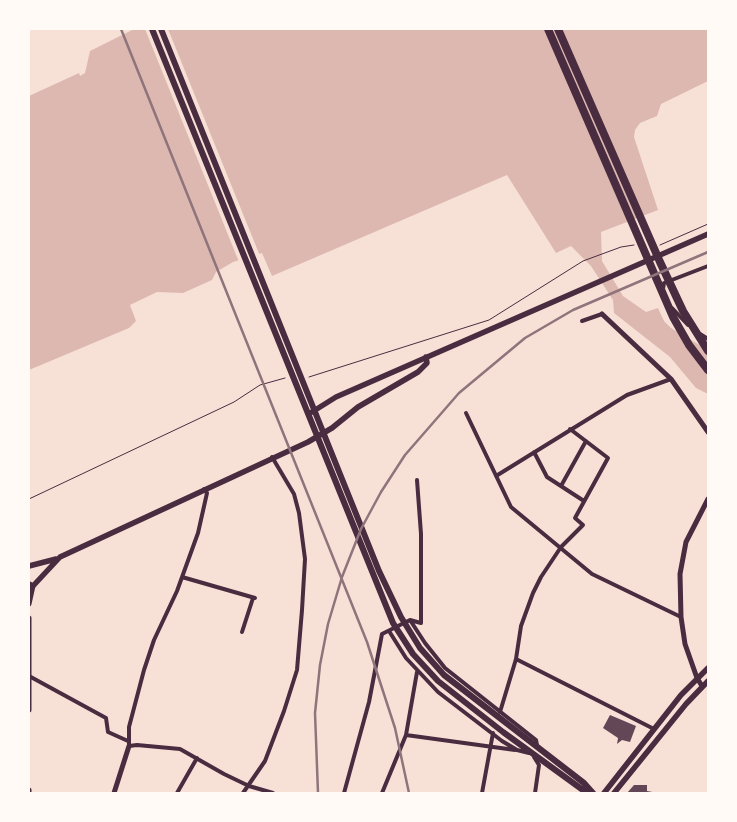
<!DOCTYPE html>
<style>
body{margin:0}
#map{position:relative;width:737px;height:822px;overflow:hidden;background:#f7e1d7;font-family:"Archivo Narrow",sans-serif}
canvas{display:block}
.frame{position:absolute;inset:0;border:30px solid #fffaf5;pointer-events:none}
</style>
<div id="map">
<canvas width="737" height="822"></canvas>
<div class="frame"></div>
</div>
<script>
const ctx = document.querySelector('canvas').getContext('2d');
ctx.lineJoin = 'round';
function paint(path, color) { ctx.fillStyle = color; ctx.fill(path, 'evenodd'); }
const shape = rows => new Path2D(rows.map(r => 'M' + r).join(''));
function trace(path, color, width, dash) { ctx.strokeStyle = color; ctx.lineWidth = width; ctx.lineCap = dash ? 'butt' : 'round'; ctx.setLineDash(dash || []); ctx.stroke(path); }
const water = shape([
 [134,29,708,29,708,81,661,104,657,116,640,123,635,130,634,137,658,210,601,232,602,261,623,296,646,312,658,308,664,321,671,328,708,350,708,394,696,388,670,357,614,313,613,300,591,266,571,246,556,253,507,175,272,276,262,253,233,262,216,272,212,280,183,293,157,292,130,305,136,321,129,328,29,370,29,96,79,73,80,76,85,73,90,51]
]);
const pier = shape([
 [145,29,168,29,260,256,239,262]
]);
const building = shape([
 [610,715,636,726,630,742,622,740,617,744,618,738,603,728],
 [634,785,647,785,647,791,658,793,627,793]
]);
const path = shape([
 [660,245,708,224],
 [309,377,489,320,583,261,621,247,634,245],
 [29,499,234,402,260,385,285,378]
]);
const minor = shape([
 [663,289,664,283,708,266],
 [672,308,688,325],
 [582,321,602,314],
 [700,334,708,339],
 [466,413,511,507,592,574,681,617],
 [534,452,547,477,584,501],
 [496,476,627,395,671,379],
 [561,486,586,441],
 [204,489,207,493,198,533,177,591,154,640,144,670,129,727,129,746,137,745,180,749,224,774,249,786,273,793],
 [182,577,255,598],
 [410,620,425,643,445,668,536,740,537,745],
 [389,631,406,658,438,692,502,741,517,750,529,753],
 [242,632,253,598],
 [516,659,654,729],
 [29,676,106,718,108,732,128,741],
 [500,712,516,659,521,626,533,593,541,577,561,547,583,525,575,518,608,458,570,429],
 [406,735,417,672],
 [534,757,539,765,535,793],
 [177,793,197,758],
 [243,793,265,761,284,711,297,670,302,610,305,559,299,513,294,494,272,457],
 [344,793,369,702,382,634,410,620,421,623,421,534,417,480],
 [382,793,406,735,515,750],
 [482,793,493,733]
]);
const tertiary = shape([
 [602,314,671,379,708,432],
 [29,604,33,586],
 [29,618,29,710],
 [702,686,697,678,685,644,681,617,680,574,686,542,708,499],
 [29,790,29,793],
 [114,793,129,746]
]);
const secondary = shape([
 [312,412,336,397,708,234],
 [29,566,56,559],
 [29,584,33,586,60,557,308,442,332,428,358,407,418,372,427,363,426,357],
 [604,793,681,695,708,668],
 [614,793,686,704,708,681]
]);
const primary = shape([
 [152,29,393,623,413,654,438,681,503,732,587,793],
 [161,29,379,571,401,617,420,648,444,675,584,783,593,793]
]);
const motorway = shape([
 [548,29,673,317,689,345,708,370],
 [558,29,660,262,683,311,708,351]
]);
const rail = shape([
 [121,29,367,642,395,728,409,793],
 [318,793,315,713,320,665,328,624,342,577,361,529,381,492,405,455,459,393,525,338,573,310,708,252]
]);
paint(water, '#dcb8b0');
paint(pier, '#f7e1d7');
paint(building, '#644757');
trace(path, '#4a2c40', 1);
trace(minor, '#4a2c40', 4);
trace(tertiary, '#4a2c40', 5);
trace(secondary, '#4a2c40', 5.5);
trace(primary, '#4a2c40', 6);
trace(motorway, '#4a2c40', 8);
trace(rail, '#8f747c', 2.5);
</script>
